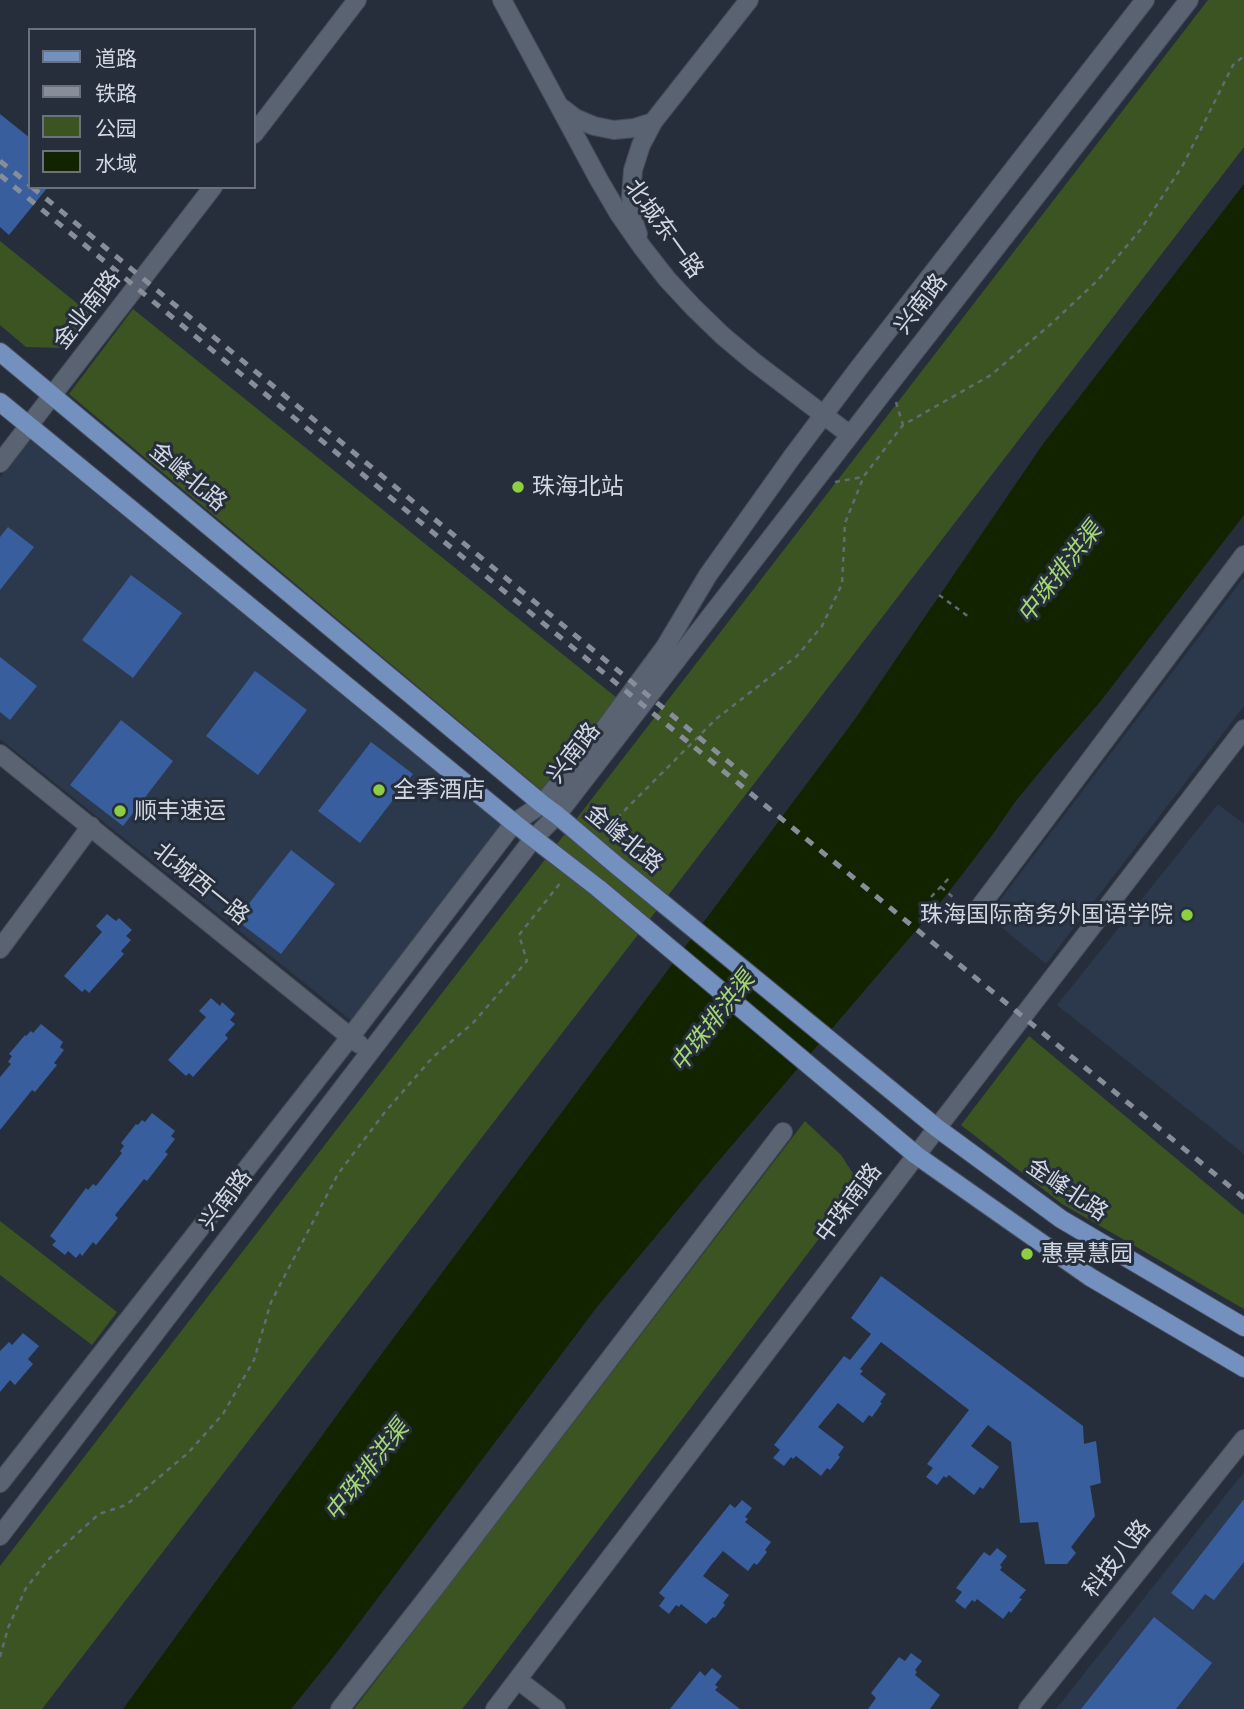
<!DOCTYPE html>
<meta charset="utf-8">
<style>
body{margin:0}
#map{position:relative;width:1244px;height:1709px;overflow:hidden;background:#262e3c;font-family:Raleway,"Noto Sans SC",sans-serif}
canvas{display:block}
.legend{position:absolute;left:28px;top:28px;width:228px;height:161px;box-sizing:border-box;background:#262e3c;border:2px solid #6b727e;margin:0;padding:9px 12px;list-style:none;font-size:21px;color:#d2d8e1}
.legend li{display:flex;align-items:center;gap:14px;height:35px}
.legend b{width:35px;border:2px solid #6b727e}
</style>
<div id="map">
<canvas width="1244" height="1709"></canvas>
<ul class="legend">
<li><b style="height:9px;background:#7490be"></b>道路</li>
<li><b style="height:9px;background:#878e9a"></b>铁路</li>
<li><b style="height:19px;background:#3c5422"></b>公园</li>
<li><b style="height:19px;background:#122300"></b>水域</li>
</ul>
</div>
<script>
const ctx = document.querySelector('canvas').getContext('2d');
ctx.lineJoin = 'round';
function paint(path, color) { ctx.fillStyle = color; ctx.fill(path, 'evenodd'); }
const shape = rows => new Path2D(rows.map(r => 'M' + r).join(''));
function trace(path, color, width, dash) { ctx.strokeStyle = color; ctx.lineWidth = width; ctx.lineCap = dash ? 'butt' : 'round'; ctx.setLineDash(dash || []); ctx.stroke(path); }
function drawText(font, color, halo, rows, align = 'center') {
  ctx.font = font + ' Raleway,"Noto Sans SC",sans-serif'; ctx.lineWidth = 6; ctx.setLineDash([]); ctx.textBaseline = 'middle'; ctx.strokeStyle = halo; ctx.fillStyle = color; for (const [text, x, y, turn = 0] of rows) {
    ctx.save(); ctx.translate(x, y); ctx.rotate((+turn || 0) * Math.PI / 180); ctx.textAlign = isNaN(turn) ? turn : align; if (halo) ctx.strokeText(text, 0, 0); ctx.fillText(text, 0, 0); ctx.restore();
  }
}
const built = shape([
 [29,439,502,825,353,1022,0,739,0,477],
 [1244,577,1244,706,1046,964,988,916],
 [1218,804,1244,824,1244,1154,1057,1005],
 [1244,1472,1244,1709,1056,1709]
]);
const green = shape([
 [1208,0,1244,0,1244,147,42,1709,0,1709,0,1566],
 [0,241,94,317,64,348,26,347,0,325],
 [133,309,617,698,541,790,69,394],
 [1029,1036,1244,1215,1244,1309,1062,1204,961,1125],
 [805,1121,841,1155,854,1175,849,1199,474,1694,462,1709,354,1709],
 [0,1221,117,1312,92,1345,0,1275]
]);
const water = shape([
 [1244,184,1244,515,1100,702,1052,757,1015,802,993,834,948,893,716,1164,597,1307,334,1656,291,1709,123,1709,380,1356,855,719,1043,444]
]);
const building = shape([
 [0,114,30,138,30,187,48,187,9,235,0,227],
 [8,527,34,547,0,590,0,537],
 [131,575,182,613,133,678,82,640],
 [0,657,37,686,10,720,0,712],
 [255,671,307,710,258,775,206,736],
 [121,720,173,761,123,826,70,785],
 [371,742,413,774,360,843,318,811],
 [291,850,335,884,281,954,236,920],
 [107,914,116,921,119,918,132,930,126,936,131,940,121,951,124,954,89,993,85,989,82,992,64,976,102,932,96,926],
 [211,998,220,1006,222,1002,235,1014,230,1020,235,1024,225,1035,228,1038,193,1077,189,1073,186,1076,168,1060,206,1017,199,1011],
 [41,1024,63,1042,60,1047,64,1050,54,1063,57,1065,35,1092,32,1090,0,1130,0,1077,11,1064,8,1062,12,1056,9,1054,25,1035,26,1036,31,1031,33,1033],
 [152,1113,175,1131,171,1136,175,1139,165,1152,168,1154,147,1181,144,1179,115,1215,118,1218,96,1245,93,1242,82,1256,80,1253,76,1258,68,1251,65,1255,52,1245,56,1241,50,1236,86,1188,88,1190,93,1184,96,1186,122,1153,120,1151,124,1146,121,1143,136,1124,138,1125,142,1120,145,1122],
 [881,1276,1083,1426,1084,1444,1096,1441,1101,1483,1090,1486,1095,1516,1071,1547,1076,1553,1067,1564,1045,1564,1038,1522,1020,1523,1011,1442,988,1425,971,1446,999,1467,983,1489,980,1487,974,1495,949,1475,946,1478,944,1476,937,1485,926,1477,933,1468,927,1464,969,1410,881,1342,860,1369,863,1371,860,1374,886,1394,880,1402,882,1403,872,1417,869,1415,863,1423,838,1403,818,1427,844,1447,838,1455,840,1457,830,1470,827,1468,821,1476,796,1456,793,1459,791,1457,784,1466,773,1458,780,1450,774,1445,844,1356,850,1360,871,1334,851,1318],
 [23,1333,39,1346,28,1359,33,1364,15,1385,10,1380,0,1392,0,1351,9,1342,12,1345],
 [1244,1499,1244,1562,1214,1600,1205,1594,1193,1610,1171,1593],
 [742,1500,752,1508,745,1517,748,1519,745,1522,771,1542,765,1550,767,1552,757,1565,754,1563,748,1571,723,1551,712,1564,703,1576,729,1595,723,1603,725,1605,715,1618,713,1617,706,1624,681,1604,679,1607,676,1605,669,1614,659,1606,665,1598,659,1593,730,1504,735,1508],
 [997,1548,1007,1556,1000,1565,1002,1567,1000,1570,1026,1590,1019,1598,1022,1599,1011,1613,1009,1611,1003,1619,977,1599,975,1602,972,1600,965,1609,955,1601,962,1592,956,1588,984,1552,990,1556],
 [1154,1617,1212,1663,1176,1709,1081,1709],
 [911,1653,922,1661,915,1670,917,1672,915,1675,940,1695,930,1709,868,1709,876,1698,871,1693,899,1657,905,1661],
 [712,1668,722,1676,715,1685,718,1687,715,1690,740,1709,670,1709,700,1671,705,1676]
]);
const path = shape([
 [896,402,903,425],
 [835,482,863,477],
 [939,595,969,617],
 [603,832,716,719,797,656,822,626,842,584,845,523,864,476,903,425,991,375,1051,324,1098,280,1141,229,1183,165,1233,65,1244,56],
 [941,887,955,899],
 [931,897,951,876],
 [0,1657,8,1628,26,1588,49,1559,99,1514,126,1505,188,1453,223,1414,254,1360,271,1302,338,1174,385,1112,433,1057,473,1023,527,961,519,935,561,882]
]);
const minor = shape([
 [502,0,599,180,619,214,642,247,667,279,694,308,723,336,754,362,850,435],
 [562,108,575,118,594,126,614,130,634,128,653,122],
 [254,134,357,0],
 [638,234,634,222,631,196,633,170,641,145,653,122,749,0],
 [0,463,213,187],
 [0,754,359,1044],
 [979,908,1244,555],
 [0,949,91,826],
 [0,1483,351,1036,514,823,542,804,602,732,665,647,708,575,792,457,858,369,1145,0],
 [0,1536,533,839,557,815,885,390,1189,0],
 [518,1680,556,1709],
 [340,1709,437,1585,783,1132],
 [495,1709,937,1128,1244,729],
 [1028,1709,1244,1439]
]);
const major = shape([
 [0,352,542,804,557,815,616,865,937,1128,1061,1219,1244,1327],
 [0,402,514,823,598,888,916,1155,1090,1277,1244,1368]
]);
const rail = shape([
 [0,161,30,185],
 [0,175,499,587,1244,1198],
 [32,187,753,782]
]);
const markers = [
 [518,487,7,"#8ece43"],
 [379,790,7,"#8ece43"],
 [120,811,7,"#8ece43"],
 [1187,915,7,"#8ece43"],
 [1027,1254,7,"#8ece43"]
];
const streetNames = [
 ["北城东一路",664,229,54],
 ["兴南路",921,304,-52],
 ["金业南路",87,310,-52],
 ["金峰北路",188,477,40],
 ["兴南路",574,753,-52],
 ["金峰北路",624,839,40],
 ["北城西一路",201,884,39],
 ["金峰北路",1067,1190,34],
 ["兴南路",226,1200,-53],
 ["中珠南路",849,1203,-53],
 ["科技八路",1117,1559,-51]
];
const poiNames = [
 ["珠海北站",532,487],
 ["全季酒店",393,790],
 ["顺丰速运",134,811],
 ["珠海国际商务外国语学院",1173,915,"right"],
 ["惠景慧园",1041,1254]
];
const waterNames = [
 ["中珠排洪渠",1060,573,-52],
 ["中珠排洪渠",713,1022,-52],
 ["中珠排洪渠",367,1471,-52]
];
paint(built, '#2c384b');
paint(green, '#3c5422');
paint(water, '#122300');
paint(building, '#395e9d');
trace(minor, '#464c58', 20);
trace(major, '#464c58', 20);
trace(path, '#636a76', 2.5, [5, 5]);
trace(minor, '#596372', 18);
trace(major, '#7490be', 18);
trace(rail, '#878e9a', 5, [9, 9]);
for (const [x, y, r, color] of markers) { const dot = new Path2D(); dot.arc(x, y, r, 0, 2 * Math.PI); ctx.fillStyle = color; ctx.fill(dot); trace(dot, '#262e3c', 2.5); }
drawText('23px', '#d2d8e1', '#262e3c', streetNames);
drawText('23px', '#d2d8e1', '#262e3c', poiNames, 'left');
drawText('italic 24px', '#a5d773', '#262e3c', waterNames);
</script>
